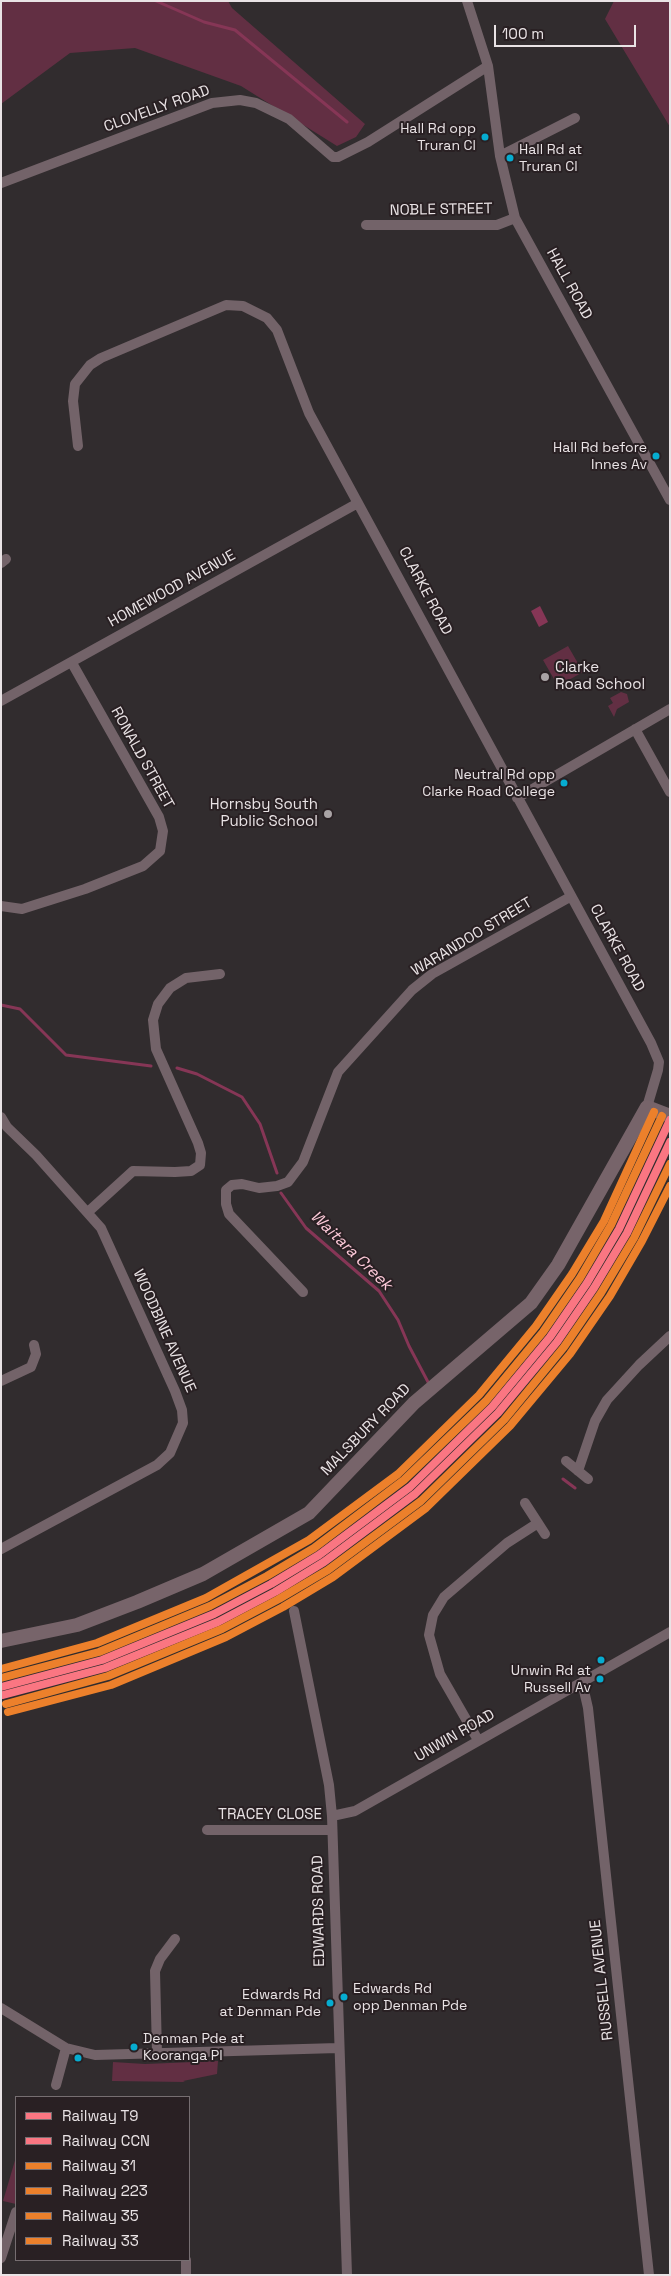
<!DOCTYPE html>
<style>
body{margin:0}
#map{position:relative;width:671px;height:2276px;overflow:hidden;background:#312c2e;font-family:"Space Grotesk",sans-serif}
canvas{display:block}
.frame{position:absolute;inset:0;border:2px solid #e9e3e5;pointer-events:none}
.legend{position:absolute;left:15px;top:2096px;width:175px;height:165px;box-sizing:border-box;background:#292023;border:1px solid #766e71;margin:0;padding:6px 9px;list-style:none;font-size:15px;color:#e9e3e5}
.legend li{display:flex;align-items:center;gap:10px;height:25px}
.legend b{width:25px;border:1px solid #766e71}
.scale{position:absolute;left:494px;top:25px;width:142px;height:22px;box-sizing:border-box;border:2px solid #e9e3e5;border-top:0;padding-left:6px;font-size:15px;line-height:18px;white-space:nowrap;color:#e9e3e5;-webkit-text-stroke:4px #292023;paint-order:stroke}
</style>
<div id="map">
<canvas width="671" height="2276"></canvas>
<div class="frame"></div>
<ul class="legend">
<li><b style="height:6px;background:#fa7682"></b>Railway T9</li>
<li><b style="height:6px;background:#fa7682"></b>Railway CCN</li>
<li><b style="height:6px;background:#ec802b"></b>Railway 31</li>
<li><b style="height:6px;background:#ec802b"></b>Railway 223</li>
<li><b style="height:6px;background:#ec802b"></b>Railway 35</li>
<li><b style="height:6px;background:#ec802b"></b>Railway 33</li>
</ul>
<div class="scale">100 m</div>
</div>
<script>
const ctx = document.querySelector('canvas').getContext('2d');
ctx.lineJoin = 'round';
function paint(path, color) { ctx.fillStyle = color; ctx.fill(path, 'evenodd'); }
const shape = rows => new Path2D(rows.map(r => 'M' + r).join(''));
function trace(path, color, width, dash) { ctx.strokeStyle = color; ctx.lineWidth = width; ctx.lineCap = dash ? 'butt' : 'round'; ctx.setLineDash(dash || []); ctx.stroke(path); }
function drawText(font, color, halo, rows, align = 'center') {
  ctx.font = font + ' "Space Grotesk",sans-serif'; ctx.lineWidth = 4; ctx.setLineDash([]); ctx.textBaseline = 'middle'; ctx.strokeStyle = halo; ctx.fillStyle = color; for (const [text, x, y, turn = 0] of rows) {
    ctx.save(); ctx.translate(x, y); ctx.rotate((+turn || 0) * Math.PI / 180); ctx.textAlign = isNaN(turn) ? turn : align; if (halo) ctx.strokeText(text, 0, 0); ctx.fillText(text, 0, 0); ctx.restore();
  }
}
const green = shape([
 [1,1,228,1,232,8,365,124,356,137,337,146,241,86,135,48,70,53,1,104],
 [614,1,670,1,670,127,605,19],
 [568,646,583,672,558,686,543,660],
 [621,692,627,694,629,702,617,709,614,717,608,706,613,703,610,698],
 [218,2061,217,2074,183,2081,185,2082,112,2081,113,2062,145,2064],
 [16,2157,16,2204,3,2201]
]);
const water = shape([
 [540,606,548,622,539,627,531,611]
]);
const stream = shape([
 [156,1,204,22,235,30,347,122],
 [1,1005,20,1009,66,1055,151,1066],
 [177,1068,197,1074,242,1097,260,1124,277,1173],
 [281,1193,306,1228,379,1291,398,1320,409,1346,428,1382],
 [563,1479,575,1488]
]);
const street = shape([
 [467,1,488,66,500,156,515,218,670,500],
 [500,156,575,118],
 [1,183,212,103,240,100,256,103,289,119,333,157,338,157,368,142,488,66],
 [366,225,497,225,515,218],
 [78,446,73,401,75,384,90,365,101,358,226,305,243,306,267,318,277,330,309,413,651,1043,659,1062,658,1070,647,1107],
 [1,563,6,559],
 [1,701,358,503],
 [635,729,670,792],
 [517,798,670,709],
 [1,906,22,909,85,889,143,866,160,851,163,831,159,817,72,663],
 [1,1117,7,1127,36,1155,101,1228,175,1391,182,1410,183,1423,170,1453,157,1465,1,1549],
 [88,1212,133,1171,175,1172,191,1171,200,1165,201,1153,198,1143,156,1049,153,1020,158,1004,170,988,186,978,220,974],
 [303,1292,229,1214,226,1204,226,1190,232,1185,242,1184,259,1188,277,1186,288,1182,303,1162,338,1072,412,990,432,974,570,897],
 [1,1381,31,1367,36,1354,34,1345],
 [566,1461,588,1479],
 [578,1471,595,1421,607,1400,639,1365,670,1336],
 [525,1503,545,1534],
 [294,1611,329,1785,332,1816,347,2275],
 [582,1682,588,1708,649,2275],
 [478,1740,440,1674,429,1635,433,1615,444,1597,507,1543,538,1523],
 [332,1816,355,1811,670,1632],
 [207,1830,332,1830],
 [1,2008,66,2048,95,2055,338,2048],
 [157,2053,155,1971,160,1959,175,1939],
 [56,2085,66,2048],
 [1,2258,16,2212],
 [186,2260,186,2275]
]);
const secondary = shape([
 [1,1641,77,1625,137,1602,203,1574,309,1513,414,1403,531,1303,558,1265,647,1107,670,1116]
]);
const rail1 = shape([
 [1,1687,102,1660,214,1614,271,1584,319,1555,410,1487,492,1407,550,1337,587,1283,619,1229,670,1120]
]);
const rail2 = shape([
 [3,1695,105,1668,218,1622,275,1592,324,1562,415,1494,498,1413,557,1342,594,1288,627,1233,670,1142]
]);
const rail3 = shape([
 [1,1678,99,1652,210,1606,267,1576,314,1548,404,1480,486,1401,543,1332,580,1278,611,1225,662,1116]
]);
const rail4 = shape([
 [6,1704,108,1676,222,1629,279,1599,328,1570,421,1501,504,1420,564,1347,601,1293,634,1238,670,1164]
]);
const rail5 = shape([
 [1,1669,97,1643,206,1598,309,1540,398,1474,479,1395,536,1326,572,1274,604,1221,654,1112]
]);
const rail6 = shape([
 [8,1712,111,1685,226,1637,283,1607,333,1577,426,1508,510,1426,570,1354,610,1296,642,1241,670,1186]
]);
const markers = [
 [485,137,4.5,"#06acd0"],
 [510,158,4.5,"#06acd0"],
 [656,456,4.5,"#06acd0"],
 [545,677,5,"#a9a3a5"],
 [564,783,4.5,"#06acd0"],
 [328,814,5,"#a9a3a5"],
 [601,1660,4.5,"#06acd0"],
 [600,1679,4.5,"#06acd0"],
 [344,1997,4.5,"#06acd0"],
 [330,2003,4.5,"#06acd0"],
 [134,2047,4.5,"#06acd0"],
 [78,2058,4.5,"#06acd0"]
];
const busNames = [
 ["Hall Rd opp",476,129],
 ["Truran Cl",476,146],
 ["Hall Rd at",519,150,"left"],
 ["Truran Cl",519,167,"left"],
 ["Hall Rd before",647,448],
 ["Innes Av",647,465],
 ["Neutral Rd opp",555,775],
 ["Clarke Road College",555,792],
 ["Unwin Rd at",591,1671],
 ["Russell Av",591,1688],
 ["Edwards Rd",353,1989,"left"],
 ["opp Denman Pde",353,2006,"left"],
 ["Edwards Rd",321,1995],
 ["at Denman Pde",321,2012],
 ["Denman Pde at",143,2039,"left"],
 ["Kooranga Pl",143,2056,"left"]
];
const streetNames = [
 ["CLOVELLY ROAD",157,109,-20],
 ["NOBLE STREET",441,210,-1],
 ["HALL ROAD",569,284,61],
 ["HOMEWOOD AVENUE",172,589,-29],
 ["CLARKE ROAD",425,591,62],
 ["RONALD STREET",142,758,61],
 ["WARANDOO STREET",472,937,-31],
 ["CLARKE ROAD",617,948,61],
 ["WOODBINE AVENUE",164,1331,66],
 ["MALSBURY ROAD",366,1430,-46],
 ["UNWIN ROAD",455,1736,-30],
 ["TRACEY CLOSE",270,1815],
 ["EDWARDS ROAD",319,1911,-91],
 ["RUSSELL AVENUE",602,1980,-96]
];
const poiNames = [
 ["Clarke",555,668],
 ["Road School",555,685],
 ["Hornsby South",318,805,"right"],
 ["Public School",318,822,"right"]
];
const waterNames = [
 ["Waitara Creek",351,1251,44]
];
paint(green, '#622f43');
paint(water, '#863656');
trace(stream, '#863656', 3);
trace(street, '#736369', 10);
trace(secondary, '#77646a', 14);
trace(rail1, '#fa7682', 8);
trace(rail2, '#fa7682', 8);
trace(rail3, '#ec802b', 8);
trace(rail4, '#ec802b', 8);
trace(rail5, '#ec802b', 8);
trace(rail6, '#ec802b', 8);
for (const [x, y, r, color] of markers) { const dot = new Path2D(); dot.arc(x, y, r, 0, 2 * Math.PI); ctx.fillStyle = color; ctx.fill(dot); trace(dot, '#292023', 2); }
drawText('14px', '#e9e3e5', '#292023', busNames, 'right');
drawText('15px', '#e9e3e5', '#292023', streetNames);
drawText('15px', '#e9e3e5', '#292023', poiNames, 'left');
drawText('italic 16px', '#fecbda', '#292023', waterNames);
</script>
